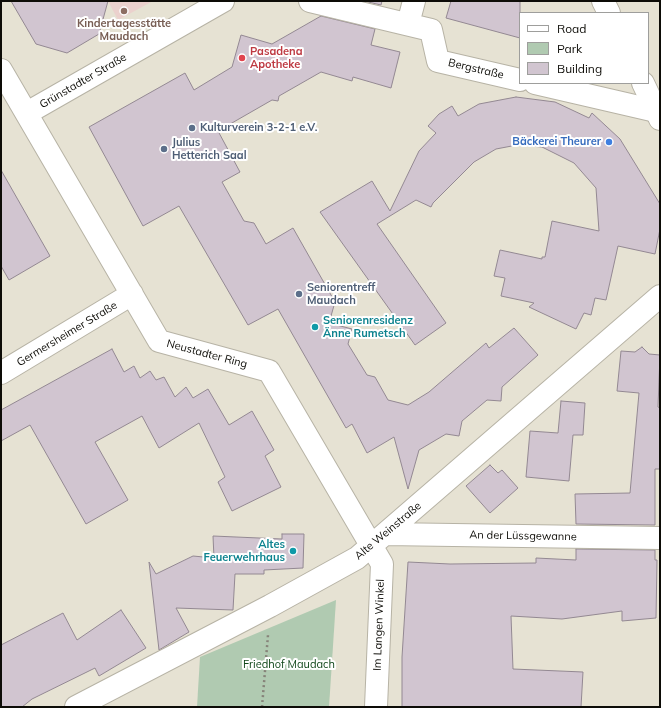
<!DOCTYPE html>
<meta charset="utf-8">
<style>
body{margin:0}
#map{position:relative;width:661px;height:708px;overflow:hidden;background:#e6e2d3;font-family:Mulish,sans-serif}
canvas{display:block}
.frame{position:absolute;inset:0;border:2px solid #0d0c07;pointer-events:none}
.legend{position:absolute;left:519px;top:12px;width:130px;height:72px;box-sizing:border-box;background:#fff;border:1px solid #9e9e9c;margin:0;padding:5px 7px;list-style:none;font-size:12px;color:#0d0c07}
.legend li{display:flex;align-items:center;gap:8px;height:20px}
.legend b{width:20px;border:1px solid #9e9e9c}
</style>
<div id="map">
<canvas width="661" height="708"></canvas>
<div class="frame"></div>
<ul class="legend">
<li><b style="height:5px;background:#fff"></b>Road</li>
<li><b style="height:11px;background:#b0cab1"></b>Park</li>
<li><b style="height:11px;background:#d1c5d0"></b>Building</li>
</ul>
</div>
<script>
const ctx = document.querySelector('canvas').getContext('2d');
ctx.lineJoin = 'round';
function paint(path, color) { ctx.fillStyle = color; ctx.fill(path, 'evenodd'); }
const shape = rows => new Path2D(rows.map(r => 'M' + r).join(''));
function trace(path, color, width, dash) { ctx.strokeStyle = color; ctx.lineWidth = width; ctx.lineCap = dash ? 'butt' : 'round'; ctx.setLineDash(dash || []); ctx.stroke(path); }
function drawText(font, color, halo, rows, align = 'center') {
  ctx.font = font + ' Mulish,sans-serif'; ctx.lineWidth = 4; ctx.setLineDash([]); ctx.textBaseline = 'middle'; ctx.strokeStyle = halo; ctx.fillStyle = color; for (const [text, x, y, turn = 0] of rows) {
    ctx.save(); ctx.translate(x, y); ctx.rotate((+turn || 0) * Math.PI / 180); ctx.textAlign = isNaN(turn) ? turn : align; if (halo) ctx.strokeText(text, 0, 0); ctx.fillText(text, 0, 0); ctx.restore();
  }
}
const education = shape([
 [108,1,153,1,118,20]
]);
const green = shape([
 [336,600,329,707,197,707,200,657]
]);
const building = shape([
 [11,1,108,1,99,34,67,53,36,44,11,1],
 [364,1,382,1,381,5,364,1],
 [451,1,520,1,520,38,446,18,451,1],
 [321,16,375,29,371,45,400,52,391,88,353,77,352,81,321,72,279,96,278,101,272,100,218,131,240,172,222,182,244,221,254,223,266,244,293,228,335,302,329,323,352,329,348,344,367,375,375,377,388,400,408,405,429,392,486,343,489,348,514,328,538,355,502,387,501,401,487,400,462,421,459,436,446,434,419,450,408,489,394,437,367,453,352,424,346,428,278,309,248,325,179,206,143,226,89,127,185,73,194,90,232,67,241,35,272,44,321,16],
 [516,97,555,102,589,118,592,113,620,139,660,204,660,229,655,254,618,246,606,300,595,298,591,315,584,313,576,329,529,307,534,303,501,296,505,278,494,276,500,250,542,259,542,257,545,257,552,221,599,231,596,188,574,163,542,147,517,145,496,149,474,162,433,203,431,207,416,200,377,224,446,323,415,345,320,212,372,181,390,211,419,151,436,133,428,126,439,114,452,106,458,116,479,104,516,97],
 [1,170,50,256,9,280,1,266,1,170],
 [642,347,649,354,660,355,658,407,660,408,660,469,655,469,655,525,576,524,575,494,630,493,639,393,617,391,621,351,635,352,642,347],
 [112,349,124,372,134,366,140,378,150,371,156,380,164,377,175,397,186,387,193,398,208,389,229,425,252,411,274,450,265,456,281,487,232,511,218,482,225,477,199,423,159,448,142,416,95,442,128,500,86,524,30,425,1,441,1,410,112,349],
 [561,401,585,403,583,435,573,435,569,481,526,477,530,431,558,433,561,401],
 [490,465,498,473,502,470,518,488,490,513,466,486,490,465],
 [282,534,304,534,303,568,264,570,264,574,235,574,233,610,176,608,189,632,159,650,149,562,156,574,193,556,214,558,213,536,282,539,282,534],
 [576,549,655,550,655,560,657,560,656,618,622,621,622,611,562,619,511,616,513,669,583,672,581,707,402,707,402,657,408,562,450,564,536,563,536,558,576,560,576,549],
 [121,610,146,648,99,676,95,668,32,699,22,707,1,707,1,645,63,613,77,640,121,610]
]);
const path = shape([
 [262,707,268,635]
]);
const minor = shape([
 [310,1,431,30,438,61,520,80],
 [408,24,414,1],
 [1,70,159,341,269,371,382,564,376,707],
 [535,83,656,111],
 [27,113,223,1],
 [1,373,132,294],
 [385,534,660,538],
 [76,707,270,606,357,558,660,296]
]);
const tertiary = shape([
 [603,1,609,13],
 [643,83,660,119]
]);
const markers = [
 [124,11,4,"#8d6e63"],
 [242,58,4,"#e0444e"],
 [192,128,4,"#5c6f8a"],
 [609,142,4,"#3f7fe0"],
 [164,149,4,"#5c6f8a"],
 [299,294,4,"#5c6f8a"],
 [315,327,4,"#0f9aa8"],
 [293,551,4,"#0f9aa8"]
];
const educationNames = [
 ["Kindertagesstätte",124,24],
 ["Maudach",124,37]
];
const healthNames = [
 ["Pasadena",250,52],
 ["Apotheke",250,65]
];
const streetNames = [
 ["Bergstraße",476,69,13],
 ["Grünstadter Straße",83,81,-30],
 ["Germersheimer Straße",67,334,-31],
 ["Neustadter Ring",207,354,15],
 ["Alte Weinstraße",388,531,-40],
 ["An der Lüssgewanne",523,536,1],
 ["Im Langen Winkel",379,625,-88]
];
const serviceNames = [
 ["Kulturverein 3-2-1 e.V.",200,128],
 ["Julius",172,143],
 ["Hetterich Saal",172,156],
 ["Seniorentreff",307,288],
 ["Maudach",307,301]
];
const shopNames = [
 ["Bäckerei Theurer",601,142]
];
const cultureNames = [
 ["Seniorenresidenz",323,321],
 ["Änne Rumetsch",323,334],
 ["Altes",285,545,"right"],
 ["Feuerwehrhaus",285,558,"right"]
];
const parkNames = [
 ["Friedhof Maudach",289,665]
];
paint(education, '#ebd1cd');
paint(green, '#b0cab1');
paint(building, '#d1c5d0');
trace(building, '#938892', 1);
trace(minor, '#b7b3a5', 24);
trace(tertiary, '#b7b3a5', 24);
trace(path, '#868379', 2.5, [2, 3]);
trace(minor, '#fff', 22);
trace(tertiary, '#fff', 22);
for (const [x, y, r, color] of markers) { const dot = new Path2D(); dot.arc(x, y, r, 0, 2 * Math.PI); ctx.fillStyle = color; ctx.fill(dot); trace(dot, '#fff', 1.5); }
drawText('bold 11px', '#785e54', '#fff', educationNames);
drawText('bold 11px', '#be3a42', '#fff', healthNames, 'left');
drawText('11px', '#0d0c07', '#fff', streetNames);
drawText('bold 11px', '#4e5e75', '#fff', serviceNames, 'left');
drawText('bold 11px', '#366cbe', '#fff', shopNames, 'right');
drawText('bold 11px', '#0d838f', '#fff', cultureNames, 'left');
drawText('11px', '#0f4619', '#fff', parkNames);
</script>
